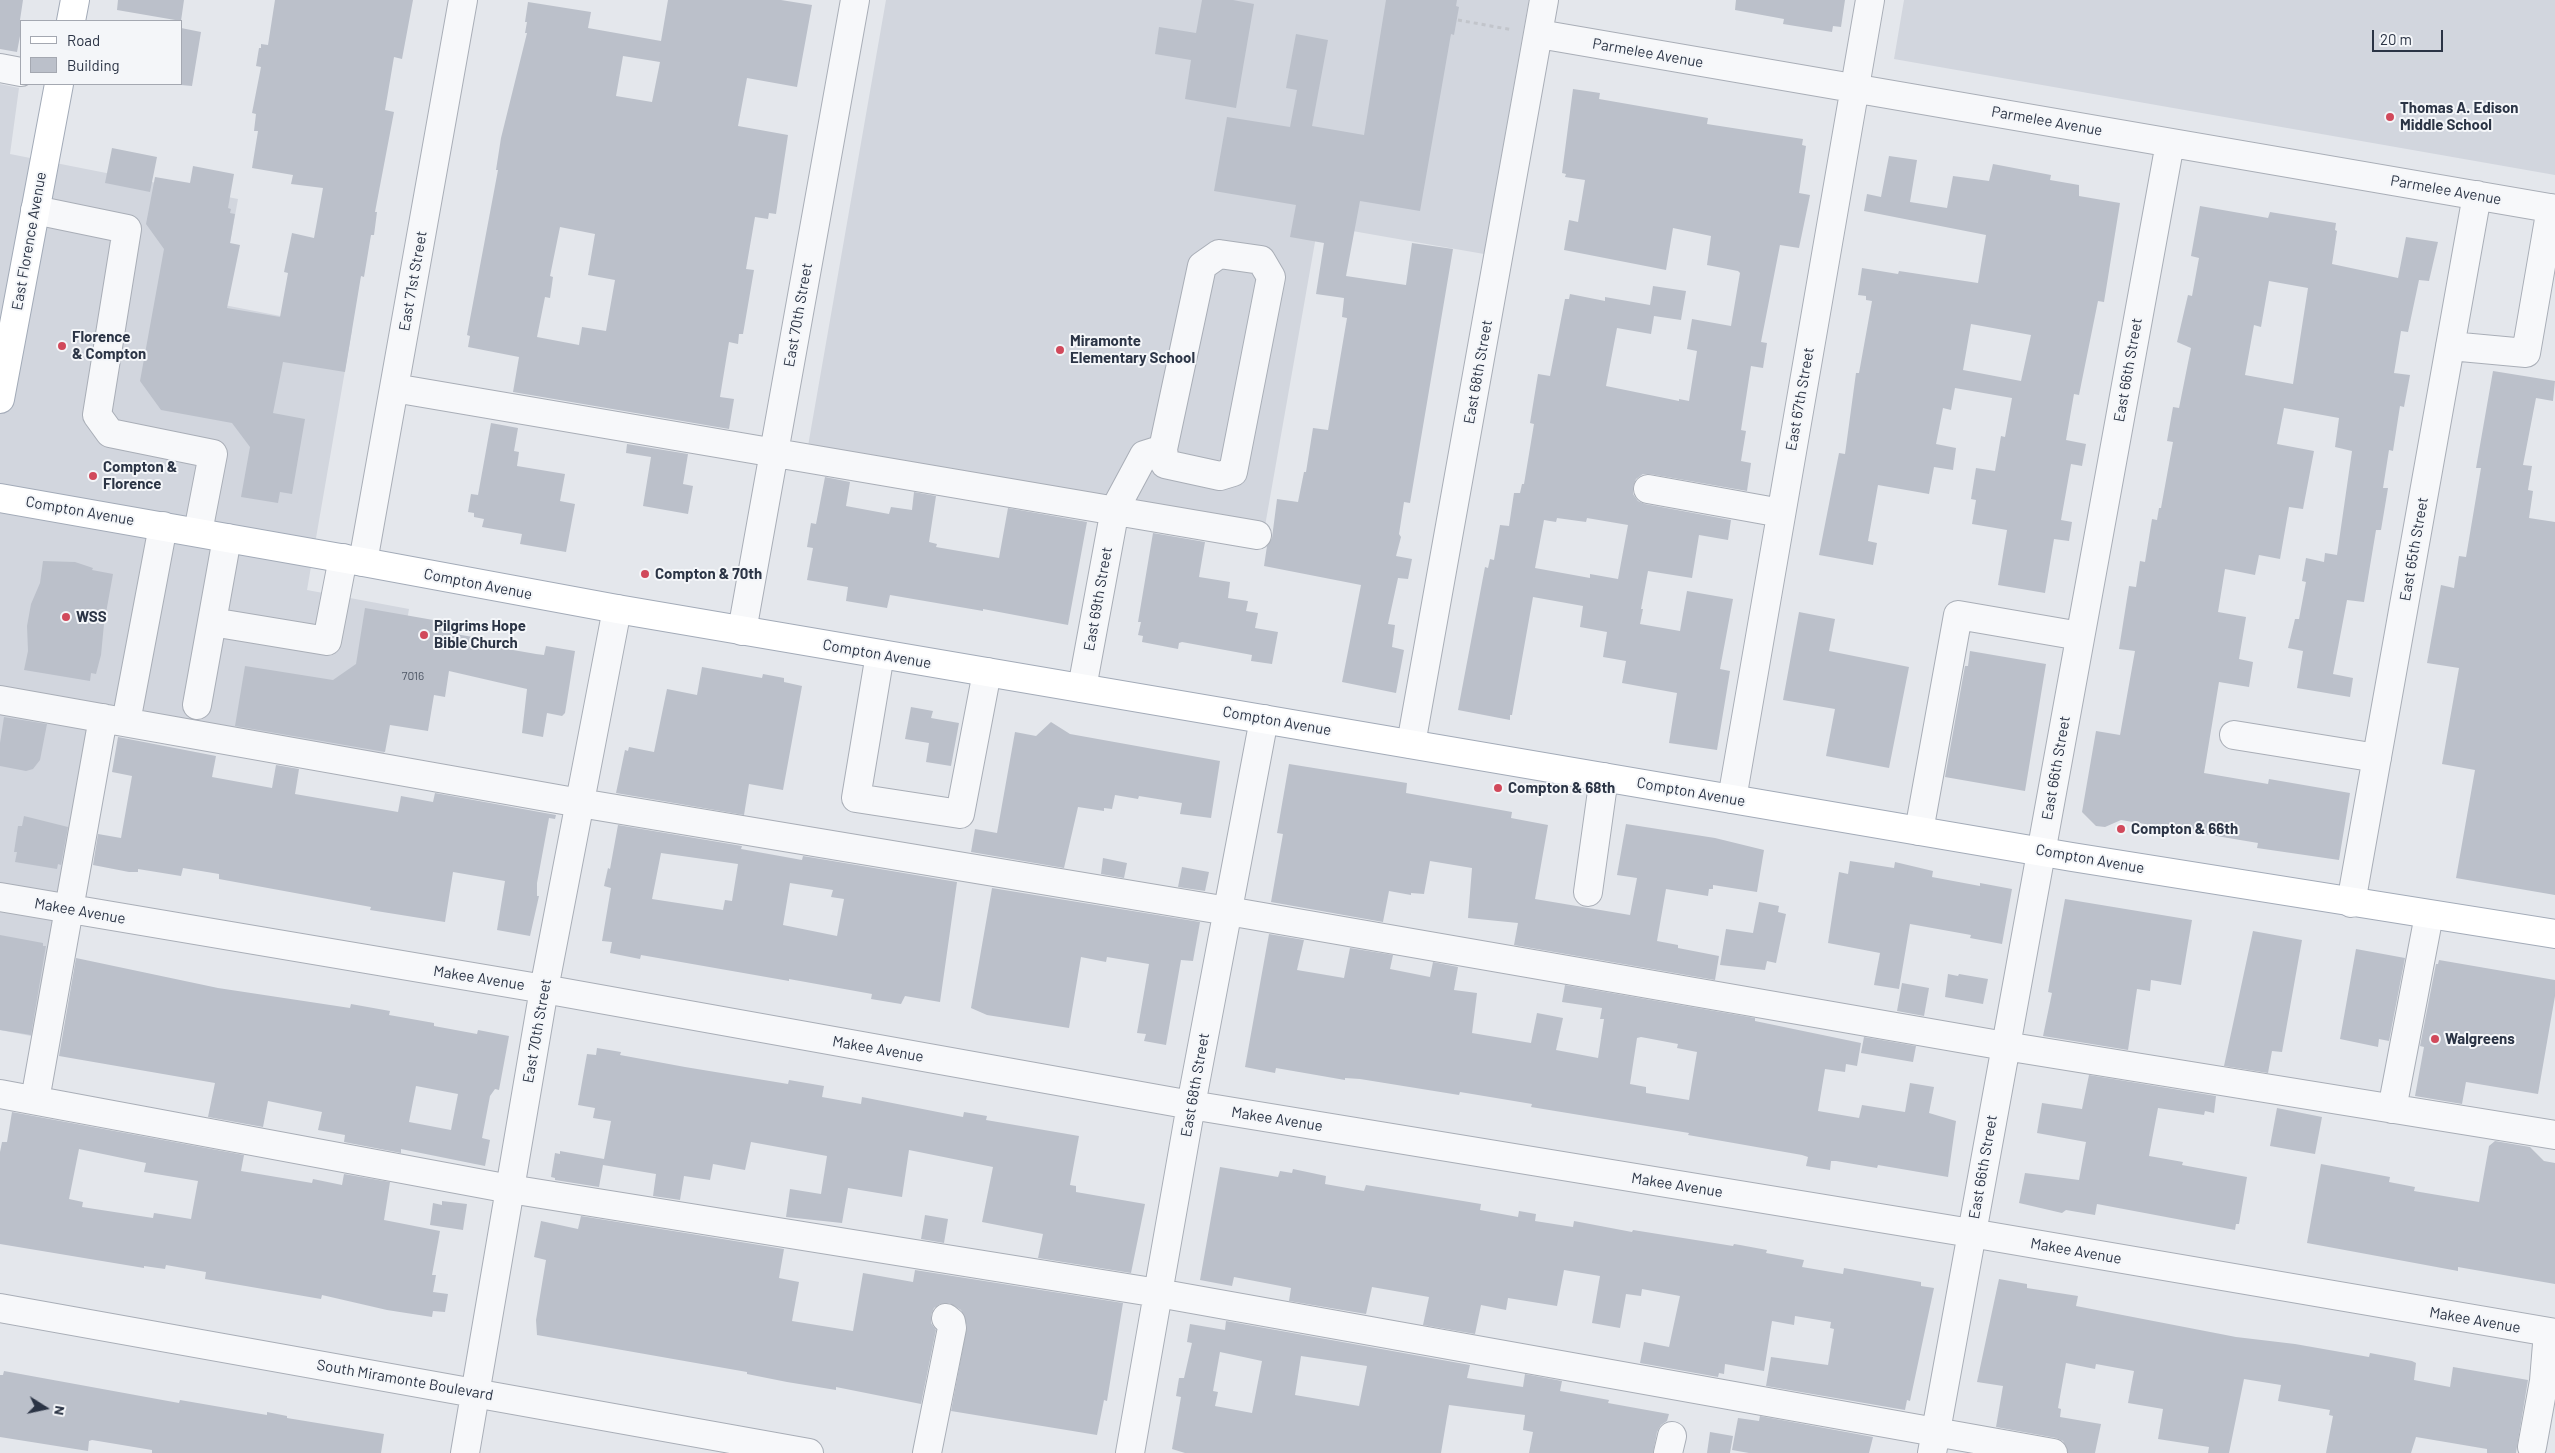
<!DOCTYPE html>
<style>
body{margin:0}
#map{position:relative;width:2555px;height:1453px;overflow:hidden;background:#e4e7ec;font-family:Barlow,sans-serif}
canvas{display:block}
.legend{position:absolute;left:20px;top:20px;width:162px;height:65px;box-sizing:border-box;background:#f4f6f9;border:1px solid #a4a8b1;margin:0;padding:6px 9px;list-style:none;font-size:15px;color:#2b3445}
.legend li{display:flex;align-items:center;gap:10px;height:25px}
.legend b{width:25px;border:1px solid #a4a8b1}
.north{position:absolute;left:20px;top:1383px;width:50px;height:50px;-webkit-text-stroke:4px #f4f6f9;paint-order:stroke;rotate:100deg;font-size:14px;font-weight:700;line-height:20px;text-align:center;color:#2b3445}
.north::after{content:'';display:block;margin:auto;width:18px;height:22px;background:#2b3445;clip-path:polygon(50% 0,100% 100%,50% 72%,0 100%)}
.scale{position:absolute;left:2372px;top:30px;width:71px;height:22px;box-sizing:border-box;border:2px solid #2b3445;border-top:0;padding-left:6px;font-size:15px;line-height:18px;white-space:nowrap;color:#2b3445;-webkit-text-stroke:4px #f4f6f9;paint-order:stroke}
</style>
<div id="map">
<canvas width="2555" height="1453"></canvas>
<ul class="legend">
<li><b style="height:6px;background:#fff"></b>Road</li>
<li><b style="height:14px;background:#bbc0ca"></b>Building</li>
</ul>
<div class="north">N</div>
<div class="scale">20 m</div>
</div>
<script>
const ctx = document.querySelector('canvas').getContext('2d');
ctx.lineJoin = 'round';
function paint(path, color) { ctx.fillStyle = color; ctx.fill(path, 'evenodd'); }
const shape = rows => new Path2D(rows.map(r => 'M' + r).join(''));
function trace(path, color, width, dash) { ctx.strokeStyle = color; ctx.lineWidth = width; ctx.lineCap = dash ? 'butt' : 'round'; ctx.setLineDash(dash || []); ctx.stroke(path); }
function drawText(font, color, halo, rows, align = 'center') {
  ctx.font = font + ' Barlow,sans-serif'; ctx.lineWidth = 4; ctx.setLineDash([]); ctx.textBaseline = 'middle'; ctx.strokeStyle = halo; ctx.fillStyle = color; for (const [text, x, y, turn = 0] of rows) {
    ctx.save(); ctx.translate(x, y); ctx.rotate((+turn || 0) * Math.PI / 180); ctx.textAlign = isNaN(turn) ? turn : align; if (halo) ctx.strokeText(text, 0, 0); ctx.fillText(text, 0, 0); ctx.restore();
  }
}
const built = shape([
 [886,0,1529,0,1484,254,1318,225,1265,526,808,446],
 [1904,0,2555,0,2555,175,1894,59],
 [0,84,19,88,10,154,238,199,219,304,352,330,307,590,409,609,383,759,100,708,36,1037,0,1030]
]);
const building = shape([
 [0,0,23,0,20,20,23,20,17,52,0,49],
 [118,0,184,0,181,21,117,10],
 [275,0,413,0,402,59,394,57,385,110,394,112,375,212,377,212,374,235,371,235,364,277,361,276,345,372,283,362,273,413,305,419,292,494,280,492,278,503,241,497,250,447,232,423,161,410,140,381,164,249,146,224,155,177,190,183,193,166,234,174,228,208,231,209,230,213,235,214,230,243,240,245,227,308,280,317,288,273,284,272,292,233,314,238,323,188,291,184,293,175,252,168,258,131,254,131,256,114,252,113,261,67,256,66,259,48,261,48,261,44,268,45],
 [668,0,781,0,812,5,797,87,747,78,738,126,788,135,776,214,769,213,768,219,755,217,746,269,754,270,743,334,739,334,738,344,729,342,720,397,734,399,729,429,513,392,519,357,468,347,470,336,467,335,498,170,496,170,501,138,527,33,525,33,527,22,525,22,528,2,591,12,588,28,661,41],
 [623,56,660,62,652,102,616,96],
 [560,227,595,234,588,275,615,280,606,331,582,327,579,345,537,337,545,297,550,298,553,277,550,276],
 [1202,0,1233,0,1254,4,1236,108,1185,99,1191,60,1155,54,1159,27,1196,33],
 [1386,0,1457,0,1456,6,1459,7,1454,35,1451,34,1420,211,1360,201,1346,276,1406,285,1412,243,1453,249,1410,503,1404,502,1399,534,1401,537,1396,556,1412,559,1408,579,1398,578,1388,624,1395,625,1392,647,1404,650,1396,693,1342,682,1361,585,1264,566,1267,546,1272,538,1277,499,1298,502,1304,472,1306,472,1313,428,1328,430,1347,318,1342,317,1344,298,1316,294,1324,243,1290,237,1296,205,1214,191,1227,117,1290,127,1297,90,1286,88,1296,34,1328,40,1312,126,1364,135],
 [1736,0,1845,0,1841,27,1833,26,1832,32,1783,24,1784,19,1735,10],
 [181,28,201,32,192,86,181,85],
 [1573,89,1600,93,1599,99,1708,118,1707,124,1803,139,1802,145,1806,146,1799,193,1810,195,1799,248,1780,245,1761,342,1767,343,1763,368,1751,366,1741,430,1746,431,1741,461,1751,463,1747,491,1650,474,1643,474,1636,479,1633,487,1633,494,1638,501,1645,504,1731,520,1728,540,1699,535,1692,578,1648,571,1641,609,1643,609,1640,624,1680,631,1687,591,1733,599,1720,669,1730,671,1717,750,1669,743,1677,693,1622,683,1626,661,1603,657,1607,632,1580,627,1583,606,1533,597,1512,715,1510,715,1510,720,1458,710,1485,567,1488,568,1490,559,1494,560,1500,525,1509,526,1514,493,1520,493,1522,484,1524,484,1534,424,1530,423,1538,374,1550,376,1565,299,1569,299,1570,294,1605,301,1605,297,1650,305,1653,286,1686,291,1681,320,1654,316,1651,334,1617,328,1606,386,1679,401,1679,399,1689,401,1697,351,1687,349,1692,319,1731,326,1740,273,1738,271,1707,265,1711,236,1673,228,1666,270,1564,250,1569,220,1578,222,1585,180,1565,177,1566,174,1562,173],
 [1557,518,1586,522,1587,518,1628,525,1618,579,1590,574,1590,578,1535,568,1544,520,1556,522],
 [112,148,157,157,150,192,105,183],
 [1889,156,1917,160,1910,202,1947,208,1953,176,1989,181,1993,164,2051,175,2050,180,2079,185,2079,196,2120,203,2104,302,2098,301,2079,395,2074,394,2066,440,2086,444,2082,466,2071,464,2061,520,2072,522,2069,541,2054,539,2045,593,1998,585,2007,530,1972,524,1976,500,1971,499,1976,468,1995,471,2001,436,2005,437,2012,398,1955,388,1951,410,1943,408,1936,444,1956,448,1953,470,1934,467,1929,494,1878,485,1868,541,1877,543,1873,565,1819,555,1839,453,1845,454,1856,373,1859,373,1872,301,1866,300,1866,296,1858,295,1862,268,1898,274,1899,271,1978,283,1986,235,1864,211,1867,194,1881,197],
 [1971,324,2031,335,2021,381,1963,370],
 [2200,206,2268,218,2270,212,2336,223,2335,230,2337,231,2332,264,2398,278,2406,237,2438,242,2429,281,2419,280,2408,332,2401,331,2394,373,2410,375,2404,407,2400,406,2393,451,2389,450,2383,488,2388,488,2381,530,2376,530,2364,602,2347,600,2333,674,2353,678,2350,697,2297,688,2303,651,2288,648,2295,619,2299,619,2306,582,2302,581,2306,558,2324,562,2325,553,2337,555,2352,451,2335,447,2339,418,2284,408,2277,444,2314,451,2303,509,2289,507,2280,559,2259,555,2255,575,2225,569,2218,612,2246,617,2239,659,2253,662,2249,687,2219,682,2204,773,2268,784,2269,779,2350,793,2339,860,2257,848,2258,843,2121,820,2105,827,2096,826,2082,812,2096,731,2120,735,2135,651,2119,649,2129,586,2136,587,2140,561,2145,562,2152,519,2157,520,2159,508,2161,508,2173,442,2167,441,2173,407,2179,408,2191,348,2177,342,2188,295,2192,296,2199,258,2191,256],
 [2269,281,2308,288,2293,384,2245,375,2254,325,2261,327],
 [2493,371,2555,381,2553,401,2536,398,2523,465,2532,466,2528,490,2533,491,2529,518,2555,522,2555,895,2456,878,2475,770,2442,764,2459,668,2427,663,2441,585,2454,588,2459,556,2466,557,2481,468,2476,468],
 [491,423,518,428,514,451,519,452,517,466,565,474,560,501,575,504,566,552,520,544,522,534,482,527,484,519,474,517,474,513,468,512,471,494,478,495],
 [627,444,688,454,683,484,693,486,688,514,643,506,651,457,626,453],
 [825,477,850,482,846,506,889,514,891,507,912,510,914,492,936,496,929,542,937,544,936,547,999,558,1008,508,1087,522,1068,625,983,609,983,611,890,595,887,608,846,601,848,587,807,580,813,548,807,547,811,523,816,524],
 [1153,533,1205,542,1199,577,1230,582,1228,598,1248,601,1246,611,1258,613,1255,628,1278,632,1272,664,1251,661,1252,655,1182,642,1179,643,1178,649,1142,642,1143,636,1138,635,1141,622,1138,622],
 [43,561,75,562,93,568,92,570,113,574,104,624,101,655,96,674,91,673,90,681,24,670,28,651,27,626,31,604,40,583],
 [365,608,456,624,455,634,497,641,496,647,536,654,544,655,546,646,575,651,565,713,562,716,547,713,543,737,522,733,527,689,449,671,445,697,434,695,428,731,390,725,385,752,235,726,245,666,333,680,356,664],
 [1799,612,1835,619,1829,651,1909,667,1889,768,1826,756,1835,709,1783,700],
 [1970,651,2046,664,2025,791,1945,777,1965,666,1968,666],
 [702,667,762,678,763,674,784,678,784,682,802,686,783,790,749,784,744,815,616,793,625,750,628,751,629,747,654,752,667,689,697,695],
 [911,707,933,711,931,718,959,723,951,766,926,762,929,743,905,739],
 [4,717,47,724,40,760,33,769,26,771,0,766,0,743],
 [1051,722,1070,734,1220,761,1211,818,1180,814,1182,803,1139,796,1138,799,1115,795,1112,809,1104,808,1104,811,1078,807,1064,868,971,852,975,829,997,833,1015,732,1036,736],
 [118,737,216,756,212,777,272,788,276,765,299,769,295,794,398,812,401,796,433,802,435,793,556,815,555,819,549,818,537,883,537,896,539,896,530,936,497,930,505,881,453,872,445,922,370,910,371,907,219,879,219,874,183,868,181,876,138,869,138,872,129,872,93,865,98,834,121,838,132,776,112,772],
 [1289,764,1407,783,1406,793,1512,812,1511,818,1548,825,1535,899,1630,915,1637,878,1617,875,1626,824,1715,838,1764,850,1757,892,1713,885,1713,889,1709,889,1708,896,1666,889,1657,941,1678,945,1678,948,1719,956,1715,980,1514,945,1518,923,1468,918,1472,868,1430,861,1424,894,1411,893,1411,895,1389,891,1383,922,1271,902,1283,834,1277,833],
 [24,816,68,827,61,865,58,864,57,869,15,862,17,852,14,852,18,826,22,826],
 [618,825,742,846,741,849,802,860,803,856,957,882,940,1002,905,996,901,1004,871,999,872,994,789,979,789,981,641,955,640,959,610,953,612,942,602,941,611,888,604,886,608,868,610,869],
 [661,853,738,864,732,901,725,900,723,910,652,899],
 [790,883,833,890,831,897,844,899,837,936,783,925],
 [1103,858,1127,863,1124,878,1101,874],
 [1850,861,1894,868,1895,862,1933,871,1932,877,1980,886,1980,883,2012,889,2002,944,1970,938,1971,935,1910,924,1899,989,1874,985,1880,953,1828,943,1839,872,1848,874],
 [1182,867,1209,872,1205,891,1178,887],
 [992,888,1200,922,1193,961,1181,960,1166,1045,1144,1041,1146,1034,1137,1033,1149,964,1107,957,1106,962,1081,957,1069,1028,987,1015,971,1008],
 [2065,899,2192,920,2181,985,2151,980,2150,991,2137,989,2128,1050,2043,1036,2052,993,2048,992],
 [1759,902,1779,906,1778,912,1786,914,1776,963,1767,961,1765,970,1720,965,1726,929,1753,933],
 [2253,931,2302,940,2282,1052,2272,1051,2268,1073,2224,1066],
 [1269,934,1304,940,1297,970,1344,978,1350,948,1393,955,1390,969,1430,977,1433,962,1458,967,1454,990,1477,993,1472,1033,1531,1043,1537,1013,1563,1018,1556,1050,1598,1058,1604,1019,1600,1019,1602,1008,1562,1002,1565,985,1755,1018,1755,1021,1861,1043,1857,1066,1846,1064,1845,1072,1825,1069,1818,1111,1859,1118,1862,1105,1905,1112,1910,1083,1934,1087,1929,1113,1956,1121,1948,1177,1878,1165,1877,1168,1836,1161,1831,1161,1830,1170,1806,1166,1808,1157,1802,1155,1688,1135,1689,1133,1531,1107,1532,1104,1460,1092,1459,1095,1360,1079,1345,1078,1345,1080,1276,1068,1275,1073,1245,1067],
 [1641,1037,1678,1044,1677,1048,1697,1052,1689,1100,1646,1093,1646,1087,1630,1084,1637,1038],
 [0,935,43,943,43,946,46,946,31,1035,0,1030],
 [2356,949,2405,958,2389,1041,2379,1039,2378,1047,2340,1039],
 [76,958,218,988,350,1008,351,1004,390,1011,389,1015,434,1023,434,1026,477,1034,478,1030,509,1036,499,1090,495,1089,490,1096,482,1138,490,1140,485,1166,401,1149,401,1153,344,1142,345,1135,318,1130,322,1112,268,1101,263,1127,208,1117,215,1083,59,1056],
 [416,1086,458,1094,451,1130,409,1122],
 [2439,960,2555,980,2555,996,2538,1094,2466,1082,2462,1104,2415,1096,2424,1047,2420,1046,2436,964,2438,964],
 [1948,974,1958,976,1959,974,1988,979,1983,1004,1945,997],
 [1902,983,1929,988,1924,1016,1897,1011],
 [1864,1037,1916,1046,1913,1062,1861,1053],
 [597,1048,621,1052,620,1055,685,1067,788,1084,789,1080,824,1086,822,1097,861,1104,862,1097,963,1117,964,1112,987,1116,986,1120,1079,1136,1070,1185,1076,1186,1076,1192,1145,1204,1131,1273,1038,1258,1043,1234,982,1222,993,1167,909,1150,902,1197,848,1188,842,1223,786,1217,790,1189,821,1194,827,1156,751,1142,745,1170,713,1164,710,1180,684,1176,680,1200,653,1196,656,1174,603,1165,599,1187,555,1180,555,1178,551,1177,555,1153,560,1154,560,1151,604,1159,611,1121,593,1118,595,1108,578,1105,587,1054,596,1055],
 [2089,1075,2216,1096,2214,1113,2205,1111,2204,1115,2158,1108,2149,1156,2183,1162,2182,1165,2247,1177,2239,1224,2236,1224,2235,1230,2097,1204,2095,1215,2066,1210,2062,1213,2019,1203,2025,1173,2079,1180,2086,1142,2037,1133,2042,1103,2082,1109],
 [2277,1108,2322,1117,2315,1154,2270,1146],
 [12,1112,244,1155,241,1171,312,1183,313,1179,342,1185,344,1174,390,1182,384,1220,440,1231,432,1275,436,1275,433,1292,448,1294,445,1312,433,1311,432,1317,387,1310,322,1295,321,1299,205,1279,206,1272,166,1265,165,1269,144,1266,144,1268,0,1244,0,1152,2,1142,7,1142],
 [79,1149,146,1163,144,1172,198,1181,191,1219,154,1213,153,1218,82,1207,83,1202,69,1199],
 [2495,1141,2530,1147,2544,1161,2555,1163,2555,1284,2458,1267,2458,1271,2307,1243,2321,1164,2390,1177,2389,1182,2415,1187,2414,1191,2479,1202,2489,1146],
 [1220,1167,1278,1177,1280,1171,1292,1173,1293,1169,1326,1176,1325,1184,1364,1191,1366,1185,1439,1197,1481,1204,1480,1210,1518,1217,1519,1211,1536,1214,1535,1221,1573,1227,1574,1221,1632,1232,1633,1230,1733,1246,1734,1244,1740,1245,1767,1250,1766,1253,1804,1260,1802,1267,1843,1274,1844,1268,1921,1282,1921,1286,1934,1288,1910,1401,1907,1400,1905,1410,1766,1386,1771,1357,1828,1365,1834,1329,1830,1328,1831,1322,1795,1316,1794,1325,1772,1321,1764,1371,1725,1364,1724,1374,1719,1373,1718,1377,1640,1363,1644,1342,1669,1347,1680,1296,1642,1289,1641,1296,1626,1294,1620,1328,1592,1323,1600,1276,1564,1270,1557,1306,1508,1298,1506,1310,1481,1305,1475,1334,1423,1325,1429,1297,1372,1287,1366,1314,1289,1301,1291,1288,1234,1277,1232,1286,1200,1280],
 [442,1201,467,1204,463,1230,430,1225,433,1203,442,1205],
 [925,1215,948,1219,944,1243,921,1239],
 [581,1216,784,1249,779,1278,799,1282,792,1321,853,1331,863,1273,913,1282,915,1270,1123,1303,1107,1401,1104,1400,1097,1435,951,1411,967,1326,961,1310,949,1303,940,1304,934,1308,931,1315,931,1323,936,1330,921,1404,836,1387,836,1390,787,1382,747,1374,747,1372,537,1335,536,1320,546,1260,534,1257,541,1221,578,1229],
 [1999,1279,2027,1284,2027,1288,2078,1296,2076,1306,2236,1337,2295,1344,2369,1357,2370,1353,2412,1361,2416,1363,2414,1380,2450,1387,2453,1367,2528,1380,2516,1453,2487,1453,2487,1449,2416,1437,2411,1453,2326,1453,2333,1416,2329,1415,2330,1410,2278,1401,2281,1385,2244,1379,2229,1453,2208,1453,2209,1447,2158,1439,2163,1409,2128,1403,2134,1371,2096,1364,2095,1369,2066,1363,2058,1408,2061,1409,2060,1417,2101,1424,2095,1453,2068,1453,2063,1441,2056,1438,1996,1427,2003,1386,1977,1382],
 [1226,1321,1470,1365,1467,1378,1523,1387,1525,1374,1562,1381,1560,1391,1609,1400,1608,1403,1669,1414,1667,1421,1661,1425,1657,1432,1653,1453,1529,1453,1533,1432,1523,1430,1525,1415,1449,1405,1441,1453,1185,1453,1172,1449,1181,1397,1176,1396,1179,1378,1184,1378,1192,1343,1187,1342,1190,1324,1225,1330],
 [1220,1352,1262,1361,1252,1413,1215,1406,1218,1392,1213,1391],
 [1301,1356,1367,1366,1359,1406,1295,1395],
 [4,1371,179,1403,180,1400,267,1415,267,1412,287,1416,287,1418,384,1434,381,1453,152,1453,152,1450,92,1440,89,1441,88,1451,0,1437,0,1375,3,1375],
 [1760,1416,1873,1437,1869,1453,1749,1453,1732,1450,1738,1418,1759,1421],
 [1710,1432,1733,1436,1730,1453,1707,1453]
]);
const path = shape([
 [1458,20,1513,30]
]);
const minor = shape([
 [1539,34,2555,209],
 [0,68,21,72],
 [35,210,127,229,97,415,110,433,213,454,198,532],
 [1219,254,1261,260,1271,277,1233,472,1220,476,1165,464,1163,449,1202,266,1219,254],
 [2450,346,2526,353,2551,208],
 [394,388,1257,535],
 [1648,489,1781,513],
 [363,562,463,0],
 [212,622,327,641,343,558],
 [742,631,855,0],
 [880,654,856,798,960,814,987,672],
 [1082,688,1115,509,1144,455,1163,449],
 [0,700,580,803,1228,911,2005,1046,2555,1135],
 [197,705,227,538],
 [126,722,163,526],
 [2234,735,2377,758],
 [1411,744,1544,0],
 [1732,799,1870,0],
 [1919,831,1958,615,2080,636],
 [1588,892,1604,777],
 [0,897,544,989,1191,1105,1971,1233,2555,1333],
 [2351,903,2477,195],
 [0,1094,510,1189,1158,1293,2053,1453],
 [35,1100,103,718],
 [2392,1109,2429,915],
 [0,1308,809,1453],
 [2532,1447,2544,1381,2548,1332],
 [465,1453,544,989,617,609],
 [927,1453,952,1328,951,1322,946,1318],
 [1130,1453,1191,1105,1264,719],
 [1668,1453,1672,1436],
 [1932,1453,2170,143]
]);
const major = shape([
 [71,21,75,0],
 [0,399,59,84],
 [0,498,363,562,617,609,2072,857,2555,934]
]);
const markers = [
 [2390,117,5,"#d1495b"],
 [62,346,5,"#d1495b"],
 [1060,350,5,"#d1495b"],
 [93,476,5,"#d1495b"],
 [645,574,5,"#d1495b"],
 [66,617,5,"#d1495b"],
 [424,635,5,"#d1495b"],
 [1498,788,5,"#d1495b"],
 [2121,829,5,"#d1495b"],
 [2435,1039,5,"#d1495b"]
];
const numberNames = [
 ["7016",413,676]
];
const streetNames = [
 ["Parmelee Avenue",1648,53,10],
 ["Parmelee Avenue",2047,121,10],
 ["Parmelee Avenue",2446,190,10],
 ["East Florence Avenue",29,241,-80],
 ["East 71st Street",413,281,-80],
 ["East 70th Street",798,315,-80],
 ["East 66th Street",2128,370,-80],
 ["East 68th Street",1478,372,-80],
 ["East 67th Street",1800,399,-80],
 ["Compton Avenue",80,511,10],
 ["East 65th Street",2414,549,-80],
 ["Compton Avenue",478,584,11],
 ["East 69th Street",1098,599,-80],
 ["Compton Avenue",877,654,10],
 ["Compton Avenue",1277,721,10],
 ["East 66th Street",2056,768,-80],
 ["Compton Avenue",1691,792,10],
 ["Compton Avenue",2090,859,10],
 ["Makee Avenue",80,911,10],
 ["Makee Avenue",479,978,9],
 ["East 70th Street",537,1031,-80],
 ["Makee Avenue",878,1049,10],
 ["East 68th Street",1195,1085,-80],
 ["Makee Avenue",1277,1119,9],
 ["East 66th Street",1983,1167,-80],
 ["Makee Avenue",1677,1185,9],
 ["Makee Avenue",2076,1251,10],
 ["Makee Avenue",2475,1320,10],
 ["South Miramonte Boulevard",405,1380,10]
];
const poiNames = [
 ["Thomas A. Edison",2400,108],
 ["Middle School",2400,125],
 ["Florence",72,337],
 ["& Compton",72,354],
 ["Miramonte",1070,341],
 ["Elementary School",1070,358],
 ["Compton &",103,467],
 ["Florence",103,484],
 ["Compton & 70th",655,574],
 ["WSS",76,617],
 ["Pilgrims Hope",434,626],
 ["Bible Church",434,643],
 ["Compton & 68th",1508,788],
 ["Compton & 66th",2131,829],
 ["Walgreens",2445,1039]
];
paint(built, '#d2d6de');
paint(building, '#bbc0ca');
trace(minor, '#a9aeb7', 30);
trace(major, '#a3abb8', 30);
trace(path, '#c2c5cb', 3, [4, 4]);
trace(minor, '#f7f8fa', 28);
trace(major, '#fff', 28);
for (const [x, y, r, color] of markers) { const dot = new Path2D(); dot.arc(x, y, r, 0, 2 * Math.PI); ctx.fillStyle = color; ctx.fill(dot); trace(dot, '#f4f6f9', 2); }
drawText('12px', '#4f5766', null, numberNames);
drawText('15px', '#2b3445', '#f4f6f9', streetNames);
drawText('bold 15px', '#2b3445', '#f4f6f9', poiNames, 'left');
</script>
